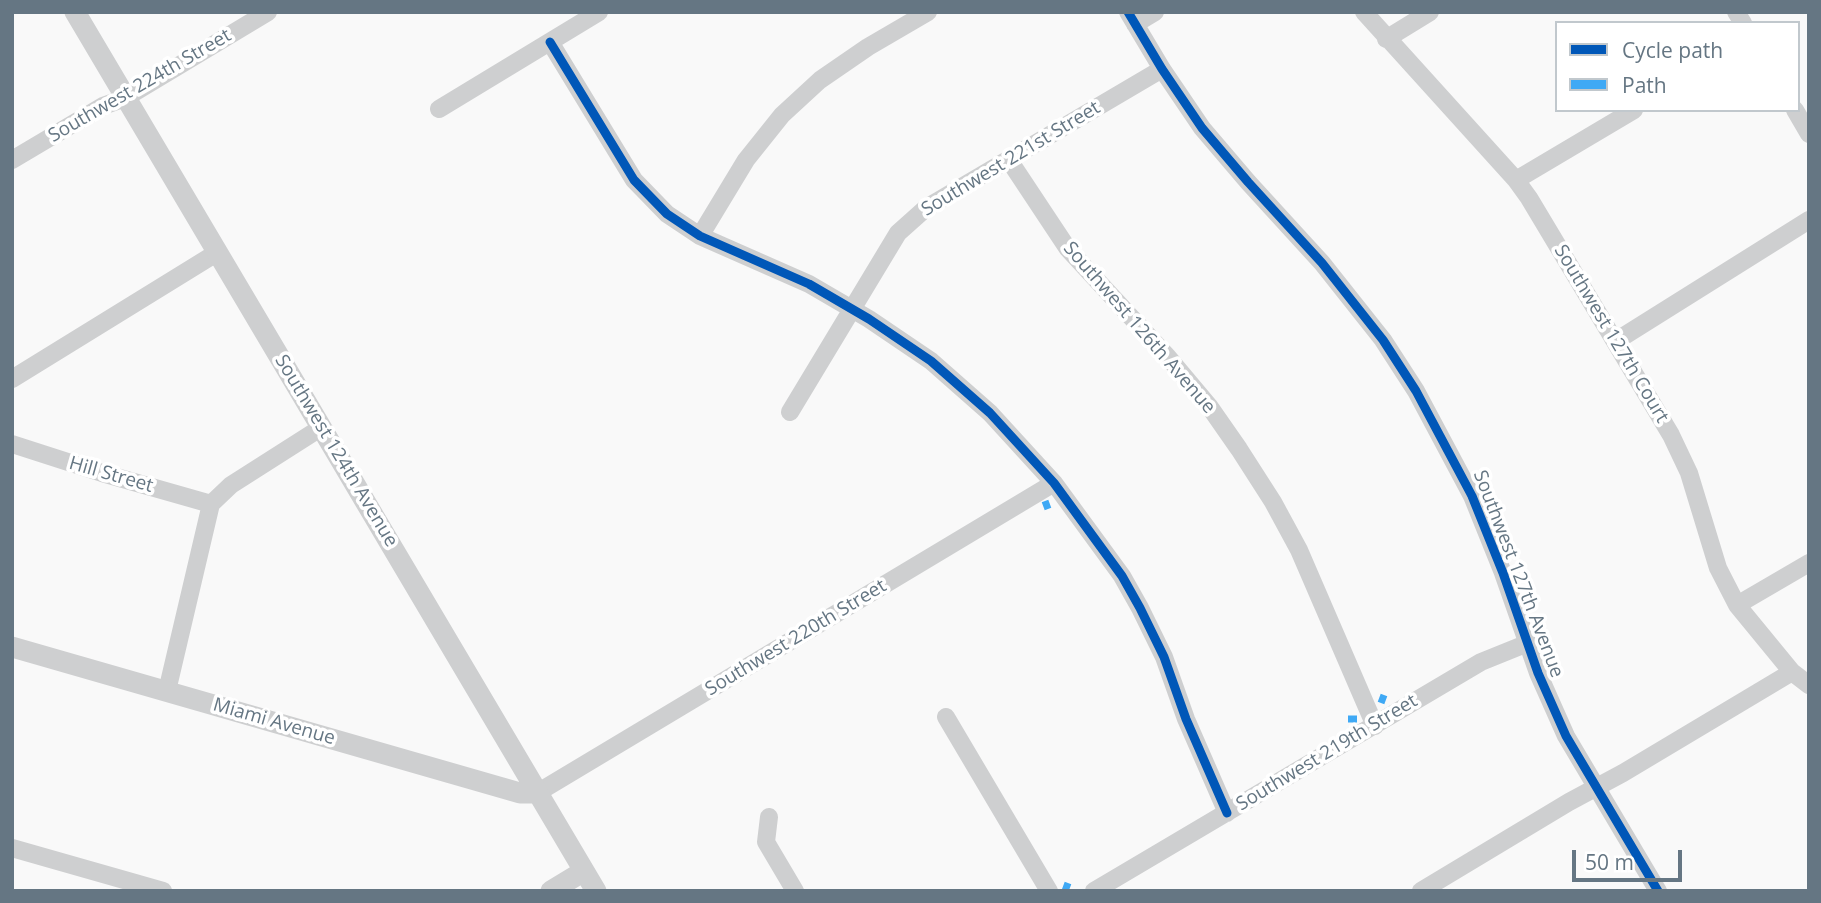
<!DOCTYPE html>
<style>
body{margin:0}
#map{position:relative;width:1821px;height:903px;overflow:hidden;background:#f9f9f9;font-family:"Open Sans",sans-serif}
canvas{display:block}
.frame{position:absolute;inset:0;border:14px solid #657683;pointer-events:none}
.legend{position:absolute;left:1555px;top:21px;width:245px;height:91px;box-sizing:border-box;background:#fff;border:2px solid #c1c8cd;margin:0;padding:9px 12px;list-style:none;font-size:21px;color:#657683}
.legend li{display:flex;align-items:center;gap:14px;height:35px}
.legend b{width:35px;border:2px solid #c1c8cd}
.scale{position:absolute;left:1572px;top:850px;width:110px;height:32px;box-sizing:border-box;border:4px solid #657683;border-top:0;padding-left:9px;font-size:21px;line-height:24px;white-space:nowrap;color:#657683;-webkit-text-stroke:5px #fff;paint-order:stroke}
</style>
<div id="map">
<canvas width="1821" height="903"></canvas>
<div class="frame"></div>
<ul class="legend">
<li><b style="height:9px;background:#0057b8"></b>Cycle path</li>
<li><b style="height:9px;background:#3fa9f5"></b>Path</li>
</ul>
<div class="scale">50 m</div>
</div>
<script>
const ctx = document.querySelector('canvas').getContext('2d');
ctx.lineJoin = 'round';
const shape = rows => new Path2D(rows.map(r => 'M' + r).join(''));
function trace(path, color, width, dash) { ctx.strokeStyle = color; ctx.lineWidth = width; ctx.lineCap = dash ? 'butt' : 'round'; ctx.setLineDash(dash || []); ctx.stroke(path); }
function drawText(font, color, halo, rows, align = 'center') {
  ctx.font = font + ' "Open Sans",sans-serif'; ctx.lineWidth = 7; ctx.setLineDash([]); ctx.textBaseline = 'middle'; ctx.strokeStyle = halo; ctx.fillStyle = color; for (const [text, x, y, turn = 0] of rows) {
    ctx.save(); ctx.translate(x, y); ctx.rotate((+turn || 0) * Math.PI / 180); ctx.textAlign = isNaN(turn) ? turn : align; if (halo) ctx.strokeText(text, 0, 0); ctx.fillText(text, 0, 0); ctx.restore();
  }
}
const minor = shape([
 [1128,12,1162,69,1202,128,1248,182,1322,263,1383,340,1416,391,1472,496,1503,573,1538,673,1566,736,1658,891],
 [1364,12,1516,180,1529,198,1671,435,1689,473,1718,568,1737,605,1792,672,1809,685],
 [1736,12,1743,23],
 [1135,24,1155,12],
 [1386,39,1430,12],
 [550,42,634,180,667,214,700,236,809,284,869,319,931,361,990,413,1054,483,1122,576,1140,608,1164,657,1186,719,1227,813],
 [439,109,599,12],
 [1795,110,1809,134],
 [12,160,103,106,125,98,268,12],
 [1009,160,1068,249,1167,356,1209,406,1239,449,1273,502,1299,550,1375,726],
 [1516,180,1634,110],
 [700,236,746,160,782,115,820,80,868,47,928,12],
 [1616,341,1809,220],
 [12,379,218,252],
 [790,412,898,233,926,208,1162,69],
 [12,444,102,473,211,504],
 [1737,605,1809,563],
 [167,691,211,504,231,485,322,427],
 [946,717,1049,891],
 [537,793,1054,483],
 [769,817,766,842,795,891],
 [12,848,163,891],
 [1094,891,1481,662,1528,643],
 [1421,891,1569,802,1623,773,1792,672]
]);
const tertiary = shape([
 [75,12,596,891],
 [12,647,520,793,537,793],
 [551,891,584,871]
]);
const quiet = shape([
 [1045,501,1048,509],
 [1381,703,1384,695],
 [1348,719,1357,719],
 [1065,891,1068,883]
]);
const cycleway = shape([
 [1128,12,1162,69,1202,128,1248,182,1322,263,1383,340,1416,391,1472,496,1503,573,1538,673,1566,736,1658,891],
 [550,42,634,180,667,214,700,236,809,284,869,319,931,361,990,413,1054,483,1122,576,1140,608,1164,657,1186,719,1227,813]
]);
const streetNames = [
 ["Southwest 224th Street",140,86,-30],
 ["Southwest 221st Street",1011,159,-31],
 ["Southwest 126th Avenue",1139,328,49],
 ["Southwest 127th Court",1611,334,59],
 ["Southwest 124th Avenue",336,451,59],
 ["Hill Street",111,475,16],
 ["Southwest 127th Avenue",1518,574,69],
 ["Southwest 220th Street",796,638,-31],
 ["Miami Avenue",274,722,16],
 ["Southwest 219th Street",1327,753,-31]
];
trace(minor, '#cecfd0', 18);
trace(tertiary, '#cecfd0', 21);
trace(quiet, '#3fa9f5', 7, [14, 7]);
trace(cycleway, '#0057b8', 9);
drawText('19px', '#657683', '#fff', streetNames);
</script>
